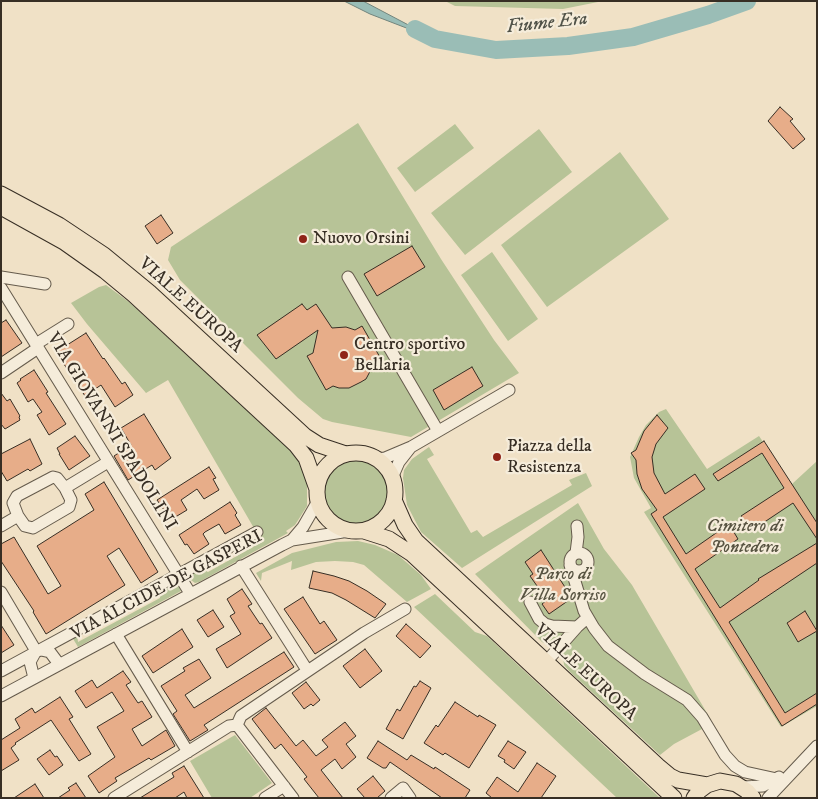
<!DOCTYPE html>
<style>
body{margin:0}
#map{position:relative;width:818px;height:799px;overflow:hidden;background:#f0e1c6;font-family:"IM FELL DW Pica",serif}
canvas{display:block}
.frame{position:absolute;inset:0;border:2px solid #372e24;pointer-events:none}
</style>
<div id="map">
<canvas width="818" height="799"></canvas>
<div class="frame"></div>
</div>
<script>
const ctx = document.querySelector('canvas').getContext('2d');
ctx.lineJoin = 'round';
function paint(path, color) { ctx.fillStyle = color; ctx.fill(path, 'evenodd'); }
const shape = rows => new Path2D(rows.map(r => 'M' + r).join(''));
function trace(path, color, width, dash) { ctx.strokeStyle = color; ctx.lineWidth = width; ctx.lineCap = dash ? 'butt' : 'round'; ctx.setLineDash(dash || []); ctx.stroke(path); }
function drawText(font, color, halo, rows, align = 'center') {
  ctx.font = font + ' "IM FELL DW Pica",serif'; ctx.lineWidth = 4.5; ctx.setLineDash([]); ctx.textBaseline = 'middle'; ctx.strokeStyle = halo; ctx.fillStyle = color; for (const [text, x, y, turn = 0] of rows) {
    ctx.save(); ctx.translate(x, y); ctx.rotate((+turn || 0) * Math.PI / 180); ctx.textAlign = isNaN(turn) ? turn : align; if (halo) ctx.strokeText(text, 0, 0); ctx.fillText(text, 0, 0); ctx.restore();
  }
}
const green = shape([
 [445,1,603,1,563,9,455,6],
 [358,123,441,259,494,340,519,373,411,437,332,422,323,419,298,398,180,280,168,260,171,247],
 [455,124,474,148,415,192,397,168],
 [539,129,572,172,465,255,431,213],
 [620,152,669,219,547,307,501,245],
 [492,252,538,319,508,341,461,275],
 [106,285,129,302,291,451,301,464,307,481,307,506,295,525,286,531,288,533,199,582,195,583,191,580,190,575,191,573,201,568,208,572,262,542,168,380,146,393,87,324,71,303,99,287],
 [666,409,707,469,759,436,792,484,817,461,817,706,781,727,644,512,651,508,634,478,630,457,639,437,646,425,659,412],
 [429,447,434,455,427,459,471,533,477,530,483,537,572,485,569,480,576,477,586,473,592,486,462,568,421,532,407,505,403,478,404,470,412,459],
 '322 493a33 33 0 1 1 66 0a33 33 0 1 1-66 0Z',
 [578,503,604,549,632,585,711,720,702,725,702,729,674,744,660,755,570,672,564,665,563,657,558,649,542,642,475,574],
 [358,541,375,545,398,555,421,575,431,589,407,602,364,565,353,562,335,561,316,562,291,570,292,561,262,573,261,581,256,573,292,553,336,542],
 [176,580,181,591,78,647,72,637,77,634,78,642,160,598,160,589],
 [435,594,475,632,487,636,660,798,617,798,414,607],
 [235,735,272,783,250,798,212,798,190,761]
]);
const water = shape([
 [344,1,363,1,435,39,370,14,344,1]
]);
const river = shape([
 [415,29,435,39,496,50,568,46,633,37,708,15,747,1]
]);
const building = shape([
 [780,107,793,119,790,121,805,139,793,149,768,121,780,107],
 [161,215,173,233,157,244,145,226,161,215],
 [412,246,425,267,377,296,364,274,412,246],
 [302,304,307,310,316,304,332,328,346,327,355,330,362,326,381,359,375,362,366,379,361,382,349,388,339,388,333,386,326,390,307,356,313,353,318,330,276,359,257,335,302,304],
 [6,320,22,343,1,357,1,323,6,320],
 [86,333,103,359,104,358,122,384,125,382,133,395,115,407,101,385,85,396,56,352,86,333],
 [472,367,483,386,444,410,433,390,472,367],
 [34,370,48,392,46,393,66,424,49,435,37,415,42,412,33,399,28,402,17,383,21,380,20,379,34,370],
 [1,393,7,401,10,399,20,416,19,417,20,420,5,429,1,424,1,393],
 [144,414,171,458,155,470,152,465,128,480,114,456,131,445,121,428,144,414],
 [657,415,668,428,656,444,652,457,654,473,665,494,695,474,705,489,663,517,686,554,729,524,738,539,695,569,720,608,759,580,758,579,817,543,817,563,729,622,785,713,817,693,817,704,782,726,651,514,657,510,642,489,637,474,636,460,631,453,636,450,644,431,657,415],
 [75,436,90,456,69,470,59,454,60,454,57,448,75,436],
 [30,439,42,464,30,471,28,469,7,481,1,471,1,454,30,439],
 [764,441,817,523,817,539,793,503,751,531,741,516,784,488,762,453,718,481,713,474,764,441],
 [209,467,216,478,213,479,219,490,204,499,197,489,181,500,187,510,172,519,166,509,164,510,157,500,209,467],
 [104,482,158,572,141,583,119,548,107,556,125,585,46,634,33,612,34,611,1,561,1,544,14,537,48,594,61,586,37,546,94,510,85,494,104,482],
 [230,502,237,513,235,515,241,525,225,534,219,524,205,532,203,534,209,544,194,554,187,544,185,545,179,535,230,502],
 [541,550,572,598,549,614,542,604,547,600,530,576,533,574,525,562,541,550],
 [313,571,334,576,349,581,367,591,386,604,375,618,346,600,332,593,309,588,313,571],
 [242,589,252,604,248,606,260,624,262,623,272,638,227,668,216,649,241,634,230,616,235,613,227,599,242,589],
 [303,597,320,624,324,621,337,640,315,654,284,609,303,597],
 [213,610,224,627,208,637,197,620,213,610],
 [805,611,817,631,798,642,787,623,805,611],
 [406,624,431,646,420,658,396,636,406,624],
 [1,625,14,645,1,653,1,625],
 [182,629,193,647,153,673,142,656,182,629],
 [365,649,382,671,360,688,343,666,365,649],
 [284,652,294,667,204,725,208,730,190,741,173,714,177,711,161,686,185,671,183,668,199,659,211,678,185,695,194,708,284,652],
 [123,671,131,682,126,685,138,703,142,701,152,717,132,729,142,746,166,730,175,746,151,760,149,758,115,778,117,781,99,793,88,776,115,757,97,727,124,711,112,692,86,708,75,691,92,680,97,688,123,671],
 [420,681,431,688,403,739,386,729,397,709,400,711,414,686,416,687,420,681],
 [306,682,320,700,313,706,311,704,304,709,292,693,306,682],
 [60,697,73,717,69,719,91,754,79,761,51,720,15,743,16,744,11,748,19,760,1,771,1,740,20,728,15,719,32,708,35,713,60,697],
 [455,702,478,717,479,715,496,725,469,768,445,753,443,755,424,743,436,725,438,727,455,702],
 [266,708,296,746,303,740,316,756,328,747,322,740,345,722,356,736,346,744,356,757,342,769,335,759,321,770,343,798,319,798,304,779,307,777,281,744,275,749,252,719,266,708],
 [378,741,407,760,411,755,434,769,435,767,470,790,465,798,442,798,390,762,386,768,383,768,367,758,378,741],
 [508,741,526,752,514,769,504,762,505,760,498,756,508,741],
 [50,750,55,757,57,756,63,765,49,775,37,759,50,750],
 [537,763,556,776,541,798,492,798,486,793,497,777,518,792,537,763],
 [184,766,204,798,187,798,184,792,175,798,140,798,174,777,172,773,184,766],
 [373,776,385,791,377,798,365,798,357,789,373,776],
 [76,783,86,798,58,798,70,790,68,788,76,783],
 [35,784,44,798,14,798,35,784]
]);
const minor = shape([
 [1,277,45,284],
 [348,277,438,431],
 [1,288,190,593],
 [36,344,68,324],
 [1,373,38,348],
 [375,459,385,458,411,447,509,390],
 [392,478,399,462,410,448],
 [18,516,13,503,17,496,53,477,57,478,65,488],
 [1,526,18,516,25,526,33,528,69,507,71,500,65,488,108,462],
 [292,540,303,527,318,501],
 '570 562a9 9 0 1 1 18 0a9 9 0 1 1-18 0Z',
 [576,553,578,537,577,526],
 [570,565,584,611,594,628,608,646,645,674,687,700,702,717,725,755,735,766,745,772,777,779],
 [241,566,307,670],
 [1,592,36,651],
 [530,602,539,619,545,624,552,626,577,627],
 [116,634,188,752],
 [546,662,577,627,587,618],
 [1,671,257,532],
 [34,678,30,662,36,651,41,650,50,652,59,664],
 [1,696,282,545,292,540,349,531],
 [237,725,241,716,364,633,405,609],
 [237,725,293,798],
 [742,787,763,786,779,777],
 [114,798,229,726,237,725],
 [265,798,284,786],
 [391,798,403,788,410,798],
 [768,798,817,746]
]);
const major = shape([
 [1,194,59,225,104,255,149,292,305,436,319,445,346,454],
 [1,207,64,242,105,271,134,295,296,445,306,458,317,489],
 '317 492a39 39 0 1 1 78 0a39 39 0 1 1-78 0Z',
 [394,500,405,525,416,541,658,766,670,776,678,780,707,785],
 [364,531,389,539,412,554,674,798],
 [694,798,699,791,707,785,720,781,736,784,747,791,753,798]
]);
const markers = [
 [303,239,5,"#8f2418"],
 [344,355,5,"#8f2418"],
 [497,457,5,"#8f2418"]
];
const poiNames = [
 ["Nuovo Orsini",313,239],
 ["Centro sportivo",354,345],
 ["Bellaria",354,366],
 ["Piazza della",507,447],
 ["Resistenza",507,468]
];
const streetNames = [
 ["VIALE EUROPA",190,306,42],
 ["VIA GIOVANNI SPADOLINI",111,432,58],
 ["VIA ALCIDE DE GASPERI",167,586,-28],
 ["VIALE EUROPA",585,673,43]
];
const parkNames = [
 ["Cimitero di",745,527],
 ["Pontedera",745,548],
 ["Parco di",563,575],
 ["Villa Sorriso",563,596]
];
const waterNames = [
 ["Fiume Era",547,24,-6]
];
paint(green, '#b7c397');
paint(water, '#9abdb6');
trace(water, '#72847c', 1);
trace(river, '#9abdb6', 18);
paint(building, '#e7ad89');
trace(building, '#372e24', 1);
trace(minor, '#655b4c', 13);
trace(major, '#372e24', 17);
trace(minor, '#f5ecda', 11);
trace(major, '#f0e1c6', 15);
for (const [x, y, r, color] of markers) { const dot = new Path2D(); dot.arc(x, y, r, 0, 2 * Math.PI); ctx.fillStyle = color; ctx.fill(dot); trace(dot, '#f5ecda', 2); }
drawText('18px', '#372e24', '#f5ecda', poiNames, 'left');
drawText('18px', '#372e24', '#f5ecda', streetNames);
drawText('italic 18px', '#575341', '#f5ecda', parkNames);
drawText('italic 19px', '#505248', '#f5ecda', waterNames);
</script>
